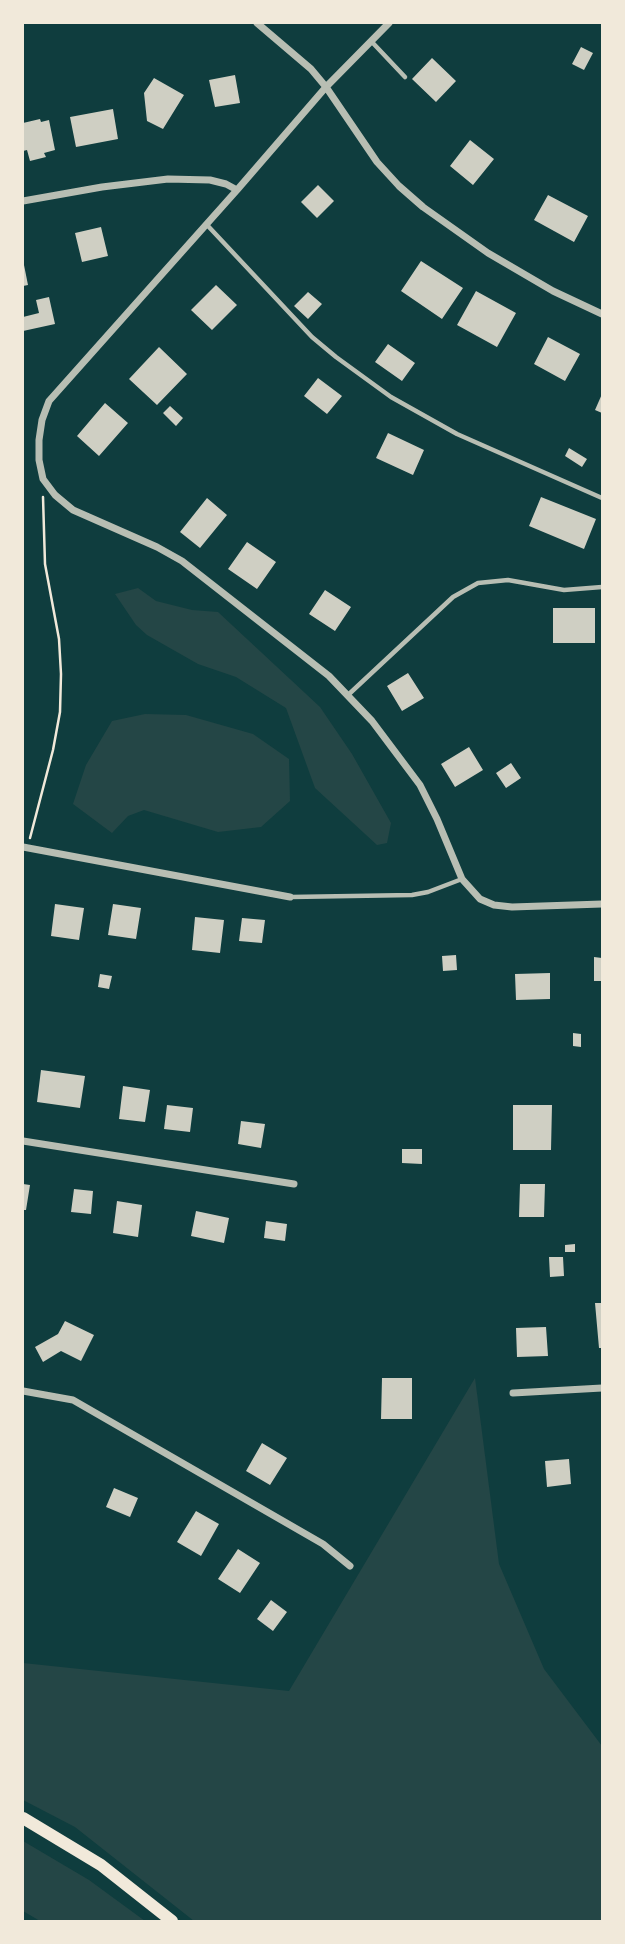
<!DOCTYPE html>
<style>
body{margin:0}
#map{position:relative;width:625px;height:1944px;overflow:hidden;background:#0f3d3e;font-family:Barlow,sans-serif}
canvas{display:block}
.frame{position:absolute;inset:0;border:24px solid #f1e9da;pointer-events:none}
</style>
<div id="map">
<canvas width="625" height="1944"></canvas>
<div class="frame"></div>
</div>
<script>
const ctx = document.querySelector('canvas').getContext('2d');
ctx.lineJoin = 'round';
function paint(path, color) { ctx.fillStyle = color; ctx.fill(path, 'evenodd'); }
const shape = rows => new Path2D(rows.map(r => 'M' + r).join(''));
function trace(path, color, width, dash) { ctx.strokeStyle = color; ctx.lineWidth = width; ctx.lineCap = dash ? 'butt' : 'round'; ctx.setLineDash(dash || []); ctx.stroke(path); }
const green = shape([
 [138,588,156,601,192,610,218,612,320,707,352,754,391,823,387,843,377,845,315,788,286,708,236,677,198,664,147,635,136,625,115,594],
 [145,714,186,715,253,734,289,759,290,801,261,827,218,832,144,810,128,816,112,833,73,804,86,765,112,721],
 [475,1378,499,1564,544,1669,602,1746,602,1921,194,1921,75,1827,23,1800,23,1663,289,1691],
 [23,1841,89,1880,145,1921,40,1921,23,1911]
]);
const building = shape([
 [581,47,593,53,584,70,572,64],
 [432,58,456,81,436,102,412,79],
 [235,75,240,103,215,107,209,80],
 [154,78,184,95,163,129,147,121,144,93],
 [113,109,118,139,76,147,70,117],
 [40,119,41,122,49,120,55,150,44,153,46,157,30,161,27,150,23,151,23,123],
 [470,140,494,159,473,185,450,166],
 [318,185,334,201,317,218,301,202],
 [548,195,588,216,574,242,534,220],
 [101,227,108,256,82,262,75,233],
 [23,260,28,285,23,286],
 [421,261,463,288,442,319,401,291],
 [216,285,237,305,212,330,191,310],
 [476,291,516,313,497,347,457,325],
 [308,292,322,304,308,319,294,306],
 [49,297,55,324,23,331,23,317,39,313,36,300],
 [548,337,580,354,565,381,534,364],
 [388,344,415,363,402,381,375,362],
 [159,347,187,374,157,405,129,379],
 [318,378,342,396,327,414,304,396],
 [602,394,602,413,595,410],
 [105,403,128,423,99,456,77,436],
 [170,406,183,418,176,426,163,413],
 [388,433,424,450,413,475,376,458],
 [569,448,587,459,582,467,565,456],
 [541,497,596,519,584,549,529,526],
 [207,498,227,515,200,548,180,532],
 [247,542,276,562,257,589,228,569],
 [325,590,351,607,335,631,309,614],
 [553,608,595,608,595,643,553,643],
 [408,673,424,698,402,711,387,686],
 [469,747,483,770,455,787,441,764],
 [511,763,521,778,506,788,496,773],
 [55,904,84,908,79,940,51,936],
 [113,904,141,908,136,939,108,935],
 [195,917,224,920,220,953,192,950],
 [242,918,265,920,262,943,239,941],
 [456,955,457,970,443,971,442,956],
 [594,957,602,958,602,981,594,981],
 [550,973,550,999,516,1000,515,974],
 [100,974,112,976,109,989,98,987],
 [573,1033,581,1034,581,1047,573,1046],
 [41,1070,85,1076,80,1108,37,1102],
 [123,1086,150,1090,145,1122,119,1119],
 [167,1105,193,1108,190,1132,164,1129],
 [513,1105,552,1105,551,1150,513,1150],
 [241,1121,265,1124,261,1148,238,1144],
 [402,1149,422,1149,422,1164,402,1163],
 [23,1184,30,1185,26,1210,23,1210],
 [520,1184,545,1184,544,1217,519,1217],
 [74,1189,93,1191,91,1214,71,1212],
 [117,1201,142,1205,138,1237,113,1233],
 [196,1211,229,1218,224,1243,191,1236],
 [266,1221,287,1224,285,1241,264,1238],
 [575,1244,575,1252,565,1252,565,1245],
 [549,1257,563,1257,564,1276,550,1277],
 [595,1303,602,1303,602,1348,599,1348],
 [65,1321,94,1335,81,1361,61,1351,43,1362,35,1347,58,1334],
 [546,1327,548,1356,517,1357,516,1328],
 [382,1378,412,1378,412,1419,381,1419],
 [262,1443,287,1458,270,1485,246,1471],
 [569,1459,571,1484,547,1487,545,1461],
 [114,1488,138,1498,130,1517,106,1507],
 [196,1511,219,1524,201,1556,177,1542],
 [238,1549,260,1563,240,1593,218,1579],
 [271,1600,287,1612,273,1631,257,1619]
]);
const path = shape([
 [30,838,53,750,60,712,61,674,59,639,45,564,43,497]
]);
const service = shape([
 [371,41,405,77],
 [208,226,312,337,336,357,391,397,457,434,602,498],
 [348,695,453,597,478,583,508,580,564,590,602,587],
 [291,897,412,895,428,892,462,879]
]);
const minor = shape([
 [257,23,311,69,326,87,377,162,399,186,423,207,488,253,553,291,602,314],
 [237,190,49,401,42,420,39,440,39,460,43,479,55,495,73,510,157,547,182,561,329,676,372,721,420,785,437,819,462,879,480,899,494,905,512,907,602,904],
 [23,201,102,187,168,179,210,180,226,184,237,190,326,87,389,23],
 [23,847,290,897],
 [23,1141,294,1184],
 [23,1391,73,1400,323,1544,350,1566],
 [513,1393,602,1388]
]);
const secondary = shape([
 [23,1818,101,1865,172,1921]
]);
paint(green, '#244646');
paint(building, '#cfcfc3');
trace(path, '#f1e9da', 2.5);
trace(service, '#b8beb3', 4.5);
trace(minor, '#b8beb3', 7);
trace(secondary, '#f1e9da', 12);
</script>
